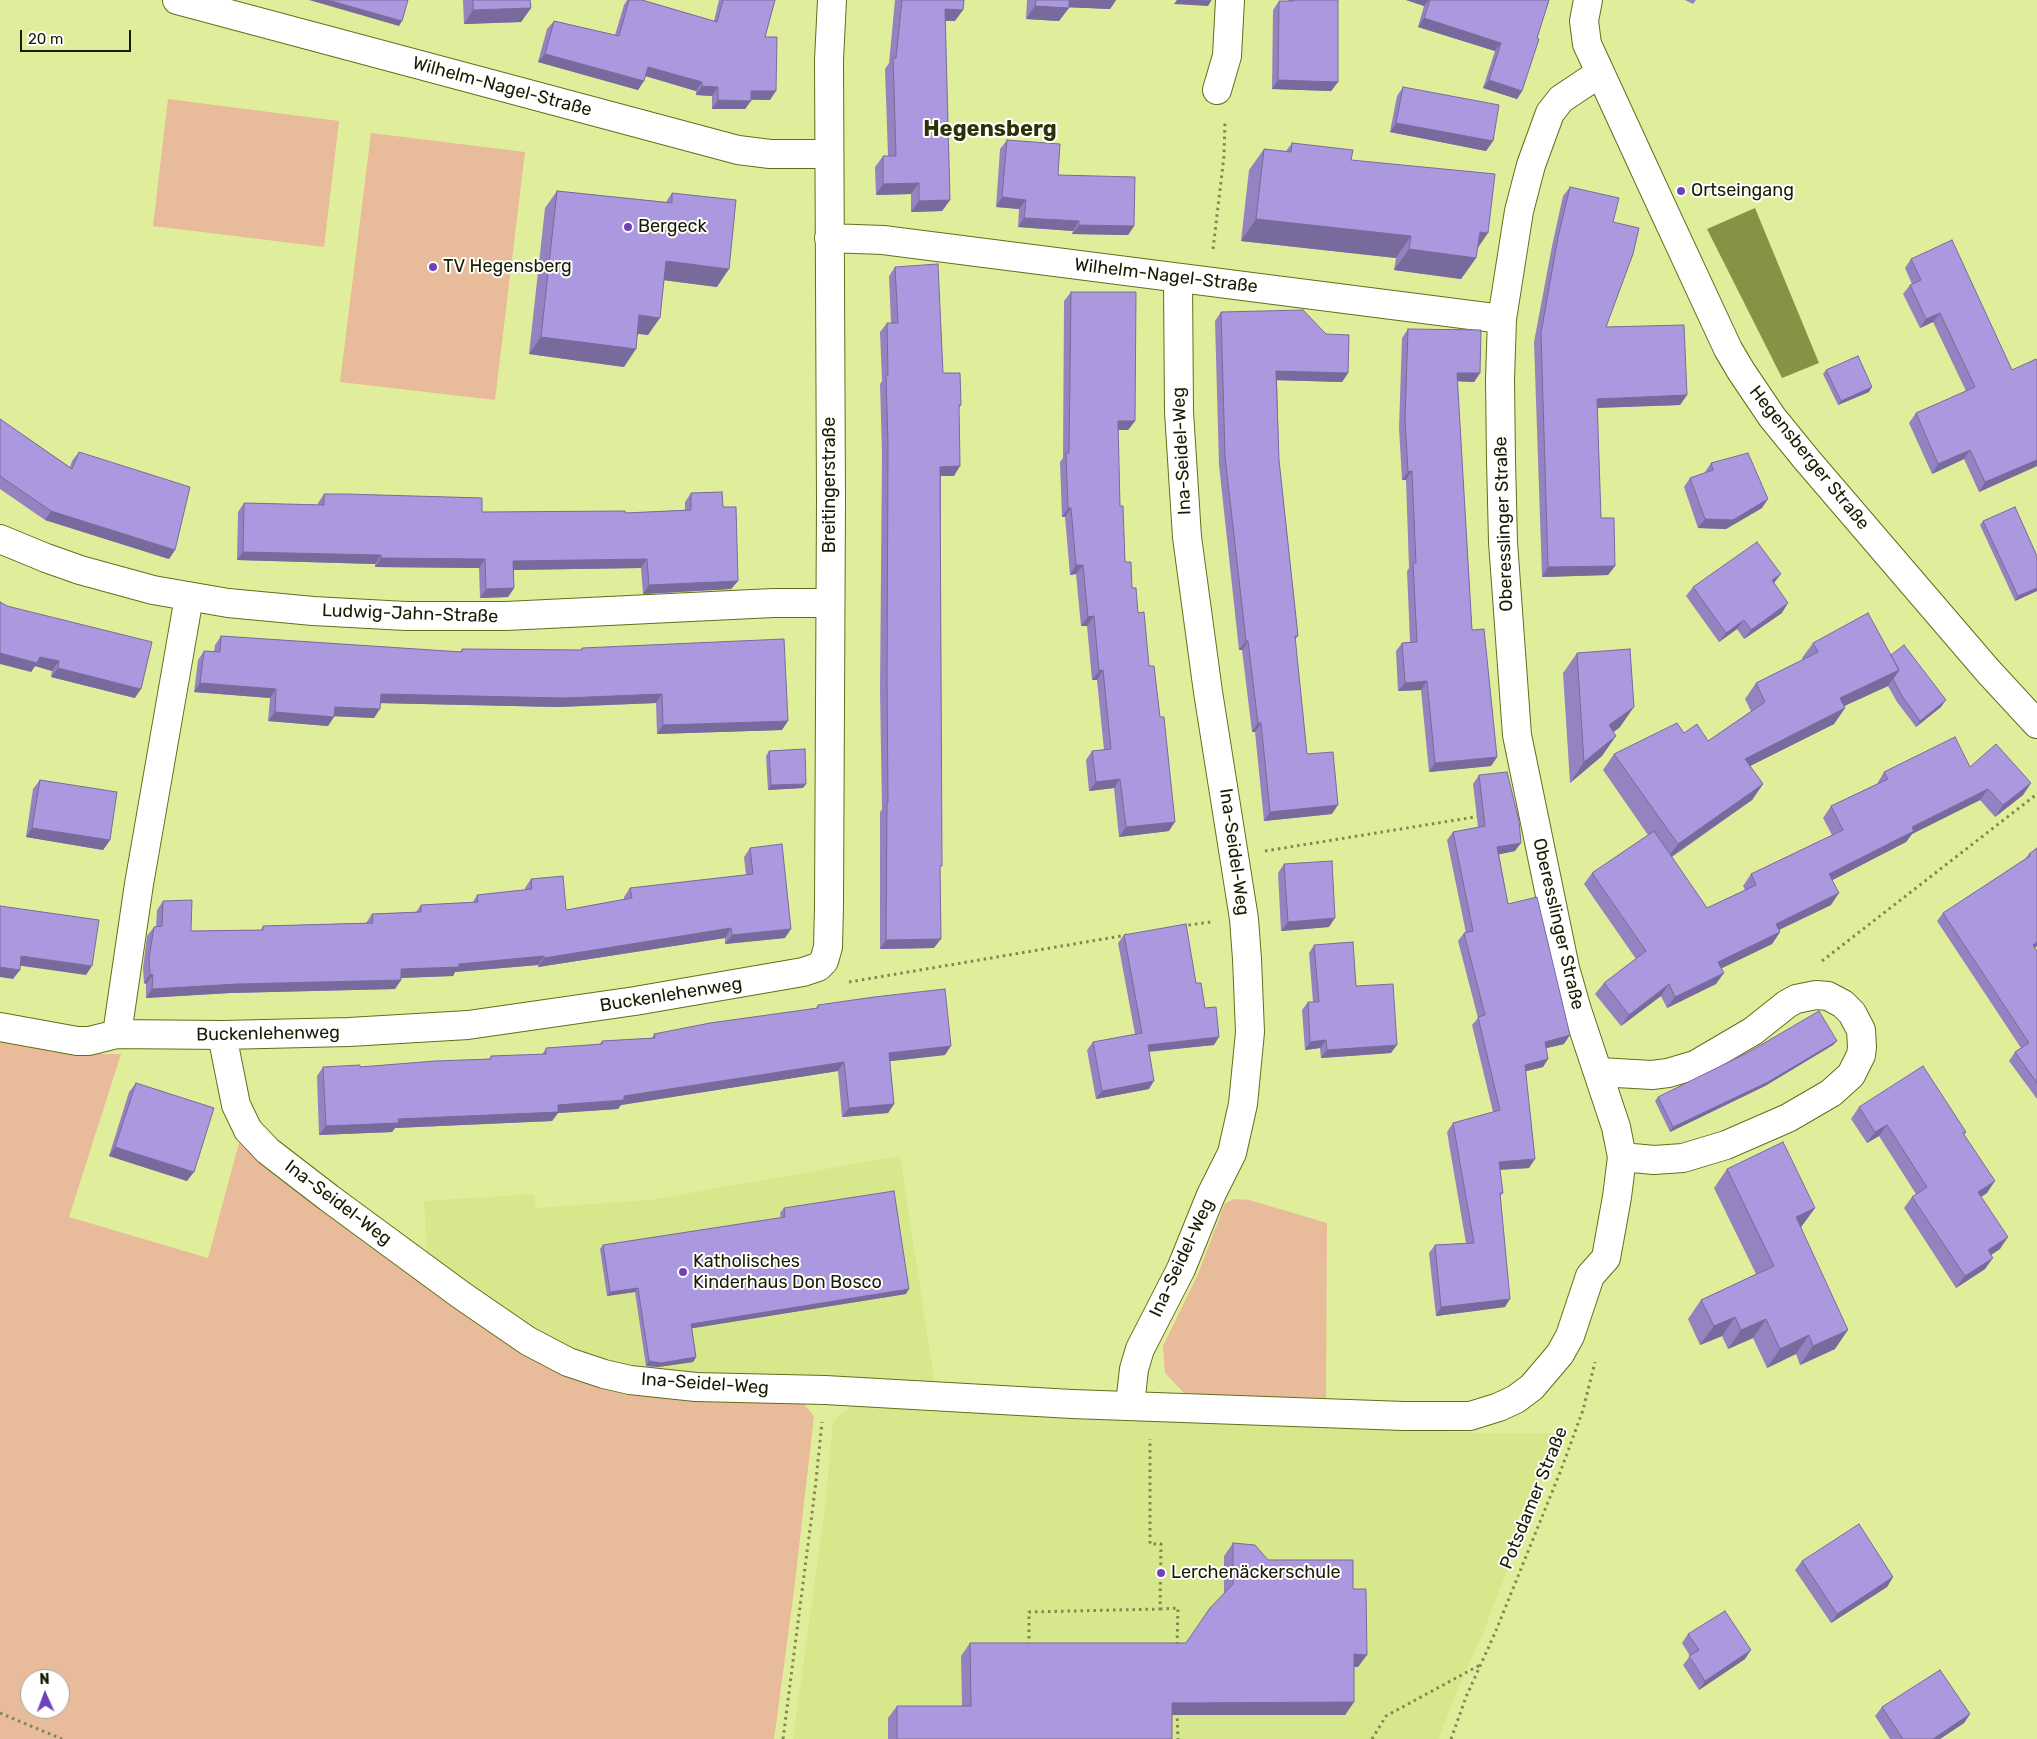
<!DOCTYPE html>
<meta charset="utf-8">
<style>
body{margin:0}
#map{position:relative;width:2037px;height:1739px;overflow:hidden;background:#e0ee9c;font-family:Rubik,sans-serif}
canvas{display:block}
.north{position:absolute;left:20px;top:1669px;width:50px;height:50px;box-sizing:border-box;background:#fff;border:1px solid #a3a499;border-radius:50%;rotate:358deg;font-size:14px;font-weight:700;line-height:20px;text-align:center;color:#181c00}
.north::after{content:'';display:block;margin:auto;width:18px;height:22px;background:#7042ba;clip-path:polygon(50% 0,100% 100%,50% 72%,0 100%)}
.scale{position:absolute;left:20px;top:30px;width:111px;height:22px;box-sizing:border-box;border:2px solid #181c00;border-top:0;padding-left:6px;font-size:15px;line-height:18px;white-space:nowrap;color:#181c00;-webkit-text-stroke:4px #fff;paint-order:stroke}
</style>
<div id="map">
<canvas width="2037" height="1739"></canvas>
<div class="north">N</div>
<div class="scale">20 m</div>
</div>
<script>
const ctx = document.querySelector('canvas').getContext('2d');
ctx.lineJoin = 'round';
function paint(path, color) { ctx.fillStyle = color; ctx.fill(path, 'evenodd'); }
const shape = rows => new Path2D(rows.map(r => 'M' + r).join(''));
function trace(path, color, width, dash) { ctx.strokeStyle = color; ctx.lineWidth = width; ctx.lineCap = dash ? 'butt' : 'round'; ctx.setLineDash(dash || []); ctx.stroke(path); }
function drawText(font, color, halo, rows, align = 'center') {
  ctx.font = font + ' Rubik,sans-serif'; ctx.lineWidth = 4; ctx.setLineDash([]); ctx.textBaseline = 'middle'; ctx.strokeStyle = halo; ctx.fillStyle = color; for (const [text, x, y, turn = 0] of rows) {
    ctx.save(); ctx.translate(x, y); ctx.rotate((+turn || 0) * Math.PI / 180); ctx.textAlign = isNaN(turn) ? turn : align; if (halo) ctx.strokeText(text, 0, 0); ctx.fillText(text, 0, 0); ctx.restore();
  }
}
const built = shape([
 [900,1156,935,1385,694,1379,608,1365,552,1343,427,1257,424,1201,534,1194,536,1208,650,1200],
 [857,1400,1161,1418,1482,1433,1561,1433,1481,1638,1454,1698,1439,1739,793,1739,825,1507,833,1421]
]);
const green = shape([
 [168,99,339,121,324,247,153,226],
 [371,133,525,152,495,400,340,382],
 [0,1039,81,1054,121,1054,69,1217,208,1258,239,1143,406,1272,543,1365,563,1373,803,1403,814,1416,794,1591,774,1739,0,1739],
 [30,1679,60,1679,60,1709,30,1709],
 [1234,1199,1249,1200,1327,1223,1326,1403,1184,1393,1165,1373,1163,1346,1198,1274,1225,1203]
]);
const water = shape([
 [1755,208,1819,363,1782,378,1707,229]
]);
const path = shape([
 [1213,249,1224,156,1225,121],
 [1265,851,1481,816],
 [1182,926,1211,922],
 [1822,961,2037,794],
 [849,982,1127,935],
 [1160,1609,1178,1608,1177,1646],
 [1029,1645,1029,1612,1160,1609,1161,1544,1150,1544,1150,1439],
 [1177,1712,1178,1739],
 [0,1713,62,1739],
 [783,1739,815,1490,822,1422],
 [1372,1739,1386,1716,1480,1665],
 [1451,1739,1466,1697,1495,1633,1561,1470,1583,1410,1595,1362]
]);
const minor = shape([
 [177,0,738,150,770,154,829,154],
 [1217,90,1227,56,1230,0],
 [829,238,883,240,1502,319],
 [0,539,46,558,80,570,153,590,228,603,313,611,406,616,506,616,773,603,829,603],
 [0,1027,77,1041,89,1041,117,1034,222,1035,349,1032,468,1025,635,1001,803,972,818,967,824,961,828,947,829,907,831,501,829,60,832,0],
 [117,1034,139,884,189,597],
 [222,1035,236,1105,248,1130,268,1151,329,1198,461,1295,528,1341,568,1362,604,1374,630,1380,696,1387,825,1390,1072,1404,1404,1416,1470,1416,1499,1407,1516,1399,1532,1387,1560,1354,1570,1336,1590,1276,1606,1258,1617,1197,1622,1157,1616,1127,1577,1010,1565,968,1517,735,1503,542,1501,460,1500,379,1502,319,1519,211,1531,165,1550,113,1561,99,1600,73],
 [1599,1072,1652,1075,1668,1073,1695,1065,1753,1031,1787,1004,1796,999,1816,995,1828,996,1843,1004,1852,1013,1861,1030,1862,1047,1861,1055,1851,1075,1831,1093,1788,1118,1726,1145,1683,1158,1654,1160,1622,1157],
 [1130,1405,1134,1369,1140,1349,1181,1269,1211,1195,1232,1153,1243,1104,1250,1032,1247,959,1244,919,1208,692,1187,537,1179,412,1178,279]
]);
const tertiary = shape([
 [1588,0,1584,21,1587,44,1657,196,1728,349,1741,371,1772,417,1807,460,1988,671,2037,724]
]);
const wall = shape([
 [463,0,530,0,531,8,521,22,464,24],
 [627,0,642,0,714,21,719,0,775,0,765,37,770,100,751,100,745,109,712,109,712,96,696,95,696,91,645,76,638,90,538,62,547,29,554,21,615,35,624,5],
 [895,0,964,0,955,21,945,21,950,200,942,211,911,212,911,194,876,195,875,167,883,156,888,156,885,69,889,63],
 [1027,0,1116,0,1110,9,1069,7,1059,21,1026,19],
 [1288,0,1338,0,1338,82,1331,91,1272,89,1273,10,1279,1,1288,1],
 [1406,0,1549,0,1537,38,1522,91,1517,99,1483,88,1495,51,1418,27,1424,6],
 [1685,0,1696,0,1693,4],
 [1403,87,1493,141,1486,151,1390,132,1397,96],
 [1007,140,1134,226,1128,235,1072,234,1073,231,1018,227,1019,209,996,207,1000,149],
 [1292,143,1351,160,1478,248,1476,258,1461,279,1394,270,1396,258,1241,241,1249,170,1264,149,1286,151],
 [1570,187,1613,222,1606,327,1687,395,1680,405,1597,408,1601,518,1615,566,1608,575,1542,577,1534,342,1552,246,1563,196],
 [557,191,666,202,672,193,717,287,664,280,648,335,638,334,624,367,529,354,545,208],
 [1911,259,2012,370,2037,361,2037,466,1979,492,1964,459,1932,474,1909,423,1916,413,1966,391,1933,322,1920,328,1903,294,1910,285,1912,284,1905,268],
 [895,267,943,373,961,405,959,408,954,476,941,476,940,868,934,948,880,949,880,812,882,809,880,691,882,453,880,384,882,381,880,332,887,323,891,323,889,276],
 [1071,292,1135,421,1128,430,1118,430,1120,506,1125,562,1132,588,1149,666,1169,831,1119,837,1114,788,1089,791,1086,760,1092,751,1104,750,1097,680,1092,680,1087,626,1081,626,1076,574,1070,575,1065,517,1062,517,1060,462,1063,458,1064,301],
 [1221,312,1348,373,1342,382,1277,380,1279,460,1298,636,1295,640,1307,754,1332,814,1264,821,1255,732,1252,732,1242,650,1239,650,1219,465,1215,321],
 [1408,329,1480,373,1474,382,1457,381,1472,630,1497,757,1491,766,1429,772,1421,690,1398,691,1396,651,1402,643,1410,642,1407,571,1409,568,1406,480,1402,480,1399,428,1402,338],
 [1826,370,1869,392,1838,405,1823,374],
 [0,419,70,467,72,461,79,452,175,550,169,559,45,520,0,489],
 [1711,463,1762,508,1726,529,1698,528,1684,487,1690,478,1705,473,1705,472],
 [691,493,723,507,738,581,731,589,643,594,641,568,514,570,514,588,508,597,480,598,479,568,375,567,375,564,237,560,238,512,244,503,318,505,318,503,324,494,482,512,625,513,685,510,685,502],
 [1983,521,2037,556,2037,591,2015,601,1980,525],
 [1774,584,1782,613,1744,639,1737,629,1719,642,1686,596,1693,587],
 [0,602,135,698,51,677,52,671,35,666,31,672],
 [221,636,460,652,462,649,580,650,582,648,782,730,657,734,656,703,558,707,381,703,374,718,334,716,328,726,268,721,270,698,194,692,198,660,204,651,214,652,215,645],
 [1813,643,1891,655,1941,707,1916,727,1897,702,1888,686,1844,706,1845,708,1834,724,1750,766,1763,784,1752,800,1672,857,1707,908,1745,890,1743,886,1751,874,1832,835,1823,818,1831,806,1877,784,1884,772,1970,767,2031,783,2023,795,1995,817,1980,800,1912,834,1906,842,1832,880,1831,905,1779,930,1780,932,1772,944,1721,968,1716,984,1667,1008,1661,996,1621,1026,1595,994,1604,983,1636,959,1584,884,1592,873,1648,835,1603,770,1614,754,1684,733,1708,741,1751,711,1745,699,1756,683,1803,660,1802,658],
 [1577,653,1620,727,1614,732,1602,756,1570,783,1563,673],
 [769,751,803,788,768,790,766,756],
 [1479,775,1515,851,1499,854,1508,904,1564,1044,1546,1048,1548,1059,1543,1067,1526,1071,1529,1168,1500,1170,1503,1193,1500,1196,1505,1307,1436,1316,1429,1253,1435,1245,1466,1243,1447,1132,1453,1123,1493,1112,1472,1025,1478,1018,1458,941,1464,933,1466,933,1447,840,1453,832,1478,827,1473,784],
 [40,780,110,840,103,850,26,837,33,789],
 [750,848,785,938,725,944,725,938,538,967,538,965,455,972,453,976,401,978,401,980,395,989,230,993,146,998,146,984,144,983,143,968,147,936,154,927,156,927,157,910,163,901,191,931,261,930,263,926,366,923,372,914,416,912,421,905,473,902,477,895,525,890,525,888,531,879,566,910,624,899,624,897,630,888,746,875,744,857],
 [2037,848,2037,946,2035,948,2037,951,2037,1099,2009,1061,2015,1052,2021,1048,1937,921,1943,913,2025,859,2029,854],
 [1284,864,1329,927,1281,931,1278,873],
 [1124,935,1196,983,1205,1008,1214,1045,1149,1052,1149,1089,1096,1099,1087,1050,1093,1042,1135,1034,1118,943],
 [1314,945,1356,986,1391,1053,1321,1058,1320,1048,1305,1050,1302,1010,1308,1002,1313,1002,1309,953],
 [818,1005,945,1055,890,1061,894,1104,888,1113,842,1117,838,1071,621,1105,618,1109,558,1113,552,1121,395,1128,392,1132,319,1135,317,1076,323,1067,360,1067,489,1059,491,1056,542,1055,546,1048,599,1045,602,1041,652,1038,654,1034,816,1008],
 [1837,1041,1833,1045,1765,1086,1670,1132,1655,1101,1658,1097],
 [136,1083,187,1181,109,1156,129,1092],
 [1859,1107,1966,1132,1964,1135,1987,1193,1981,1197,2000,1249,1991,1255,1985,1269,1956,1288,1904,1208,1912,1197,1916,1194,1879,1136,1867,1143,1851,1119],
 [1727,1169,1815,1208,1801,1227,1835,1349,1800,1365,1796,1354,1767,1368,1753,1338,1728,1349,1722,1336,1700,1345,1688,1319,1701,1300,1756,1274,1714,1188],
 [784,1208,906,1294,692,1328,696,1357,693,1362,658,1367,646,1366,635,1292,607,1296,600,1249,603,1245,781,1218,780,1213],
 [1233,1543,1268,1560,1353,1589,1358,1667,1354,1667,1354,1702,1345,1715,1172,1715,1172,1739,888,1739,888,1718,897,1706,962,1706,961,1656,970,1643,1186,1643,1224,1594,1224,1556],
 [1802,1561,1893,1577,1887,1587,1831,1623,1795,1570],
 [1688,1634,1745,1659,1699,1690,1683,1665,1690,1656,1682,1643],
 [1882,1707,1970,1714,1964,1723,1940,1739,1890,1739,1875,1716]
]);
const shadedWall = shape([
 [309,0,328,0,402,21,399,26],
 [1065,0,1116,0,1110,9,1060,7],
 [1177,0,1194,0,1211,1,1208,6,1174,4],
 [1406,0,1429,0,1424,6],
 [1035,6,1069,8,1059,21,1026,19],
 [531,8,521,22,464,24,473,10],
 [945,9,963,10,955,21,937,20],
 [1424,18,1501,43,1495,51,1418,27],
 [545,54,644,81,638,90,538,62],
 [648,67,702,82,696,91,642,75],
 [1278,80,1338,82,1331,91,1272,89],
 [1489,80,1522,91,1517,99,1483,88],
 [702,86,718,87,712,96,696,95],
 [751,91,776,91,770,100,745,99],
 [718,100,751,101,745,109,712,109],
 [1396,123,1493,141,1486,151,1390,132],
 [919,183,911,194,876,195,883,184],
 [1002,197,1026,200,1019,209,996,207],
 [950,200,942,211,911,212,919,201],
 [1024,218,1079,221,1073,231,1018,227],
 [1256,219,1411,236,1396,258,1241,241],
 [1079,225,1134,226,1128,235,1072,234],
 [1480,232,1488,233,1473,255],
 [1409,249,1476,258,1461,279,1394,270],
 [666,261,729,269,717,287,654,279],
 [1940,313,1933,322,1920,328,1926,319],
 [639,315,660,318,648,335,627,332],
 [541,337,636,349,624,367,529,354],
 [1276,371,1348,373,1342,382,1270,380],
 [1457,373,1480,373,1474,382,1451,381],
 [1872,387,1869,392,1838,405,1841,401],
 [1687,395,1680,405,1591,408,1597,399],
 [1118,421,1135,421,1128,430,1111,430],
 [1970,450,1964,459,1932,474,1938,464],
 [2037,460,2037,466,1979,492,1985,482],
 [960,466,954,476,934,476,940,467],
 [1412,471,1406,480,1402,480,1408,472],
 [1768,499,1762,508,1726,529,1698,528,1705,519],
 [1068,508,1071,508,1065,517,1062,517],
 [51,511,175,550,169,559,45,520],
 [243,552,381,555,375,564,237,560],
 [381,558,485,559,479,568,375,567],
 [647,559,641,568,507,570,513,561],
 [1076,565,1083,565,1076,574,1070,575],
 [1615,566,1608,575,1542,577,1548,567],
 [1781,574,1774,583,1765,590,1772,580],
 [738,581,731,589,643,594,649,585],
 [514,588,508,597,480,598,486,589],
 [2037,588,2037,591,2015,601,2018,596],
 [1788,603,1782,613,1744,639,1751,630],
 [1094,616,1087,626,1081,626,1088,617],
 [1744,620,1737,629,1719,642,1726,633],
 [1246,641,1248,641,1242,650,1239,650],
 [0,653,40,657,59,661,52,671,35,666,31,672,0,664],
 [58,668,141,689,135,698,51,677],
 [1103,670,1097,680,1092,680,1099,671],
 [1899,670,1888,686,1829,713,1840,698],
 [1427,681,1421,690,1398,691,1405,683],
 [200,683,276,689,270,698,194,692],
 [381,694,662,694,656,703,558,707,374,703],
 [1946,700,1941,707,1916,727,1920,721],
 [335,707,380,709,374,718,328,716],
 [1634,707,1620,727,1595,745,1609,725],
 [1845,708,1834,724,1734,774,1745,759],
 [275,712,334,717,328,726,268,721],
 [788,721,782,730,657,734,663,725],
 [1258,723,1261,723,1255,732,1252,732],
 [1616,736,1602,756,1570,783,1584,762],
 [1497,757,1491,766,1429,772,1435,763],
 [1120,779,1114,788,1089,791,1096,782],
 [2031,783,2023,795,1995,817,2003,805],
 [806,784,803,788,768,790,771,785],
 [1763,784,1752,800,1666,860,1678,844],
 [1988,789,1980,800,1912,834,1906,842,1821,886,1829,874,1912,827],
 [1338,805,1332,814,1264,821,1270,812],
 [1175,822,1169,831,1119,837,1126,827],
 [32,828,110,840,103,850,26,837],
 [1521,843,1515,851,1492,856,1497,847],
 [1839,893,1831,905,1768,935,1776,924],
 [1335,918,1329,927,1281,931,1288,922],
 [731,928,725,938,538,967,544,958],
 [791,929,785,938,725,944,732,935],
 [1780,932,1772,944,1710,974,1718,962],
 [941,939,934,948,880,949,886,940],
 [2037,942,2037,946,2027,953,2033,945],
 [21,956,92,966,86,975,15,965],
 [544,956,538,965,455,972,453,976,395,978,401,969],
 [0,967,20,970,13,979,0,977],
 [1724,973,1716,984,1667,1008,1675,997],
 [150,974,153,975,146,984,144,983],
 [401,980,395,989,230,993,146,998,152,989,237,984],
 [1669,984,1661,996,1621,1026,1629,1015],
 [1570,1035,1564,1044,1539,1050,1545,1042],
 [1219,1037,1214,1045,1142,1052,1148,1045],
 [1326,1040,1320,1048,1305,1050,1310,1042],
 [1837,1041,1833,1045,1765,1086,1670,1132,1673,1127],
 [1397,1045,1391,1053,1321,1058,1327,1050],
 [951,1046,945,1055,883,1062,889,1053],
 [1548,1059,1543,1067,1519,1073,1525,1065],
 [844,1062,838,1071,621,1105,618,1109,558,1113,552,1121,395,1128,392,1132,319,1135,326,1126,558,1105,624,1096],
 [1154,1081,1149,1089,1096,1099,1102,1091],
 [894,1104,888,1113,842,1117,849,1108],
 [1887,1125,1879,1136,1867,1143,1875,1132],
 [115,1147,194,1172,187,1181,109,1156],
 [1535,1159,1529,1168,1493,1170,1499,1162],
 [1995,1181,1987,1193,1970,1204,1978,1192],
 [1815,1208,1801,1227,1783,1236,1796,1217],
 [2008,1237,2000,1249,1980,1262,1988,1250],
 [1993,1258,1985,1269,1956,1288,1965,1276],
 [638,1288,635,1292,607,1296,610,1292],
 [909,1289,906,1294,688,1329,691,1324],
 [1510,1299,1505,1307,1436,1316,1441,1307],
 [1735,1317,1722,1336,1700,1345,1714,1326],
 [1766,1319,1753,1338,1728,1349,1741,1330],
 [1848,1330,1835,1349,1800,1365,1813,1346],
 [1809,1335,1796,1354,1767,1368,1780,1349],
 [696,1357,693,1362,658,1367,646,1366,649,1361],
 [1893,1577,1887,1587,1831,1623,1837,1614],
 [1751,1650,1745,1659,1699,1690,1705,1681],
 [1354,1654,1367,1655,1358,1667,1345,1667],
 [1354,1702,1345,1715,1163,1715,1172,1703],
 [1970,1714,1964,1723,1940,1739,1933,1739]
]);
const building = shape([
 [328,0,408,0,402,21,328,0],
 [473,0,530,0,531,8,473,10,473,0],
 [629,0,642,0,717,22,723,0,775,0,765,37,777,37,776,91,751,91,751,101,718,100,718,87,702,86,702,82,648,67,644,81,545,54,554,21,619,36,629,0],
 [902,0,964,0,963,10,945,9,950,200,919,201,919,183,883,184,883,156,896,156,893,58,896,58,902,0],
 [1036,0,1069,0,1069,8,1035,6,1036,0],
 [1194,0,1211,0,1211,1,1194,0],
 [1294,0,1338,0,1338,82,1278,80,1279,1,1294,1,1294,0],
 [1430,0,1549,0,1537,38,1539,39,1522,91,1489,80,1501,43,1424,18,1430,0],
 [1403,87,1499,105,1493,141,1396,123,1403,87],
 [1007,140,1060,144,1058,175,1135,177,1134,226,1079,225,1079,221,1024,218,1026,200,1002,197,1007,140],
 [1292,143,1353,150,1351,160,1495,174,1488,233,1480,232,1476,258,1409,249,1411,236,1256,219,1264,149,1291,152,1292,143],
 [1570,187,1619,198,1613,222,1639,228,1633,254,1606,327,1684,325,1687,395,1597,399,1601,518,1614,518,1615,566,1548,567,1541,333,1558,237,1570,187],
 [557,191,672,203,672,193,736,200,729,269,666,261,660,318,639,315,636,349,541,337,557,191],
 [1952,240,2012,370,2036,359,2037,361,2037,460,1985,482,1970,450,1938,464,1916,413,1975,387,1940,313,1926,319,1910,285,1921,280,1911,259,1952,240],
 [938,264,943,373,960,373,961,405,959,405,960,466,940,467,942,866,940,866,941,939,886,940,887,802,888,802,887,682,888,444,886,375,888,375,887,323,898,323,895,267,938,264],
 [1071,292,1136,292,1135,421,1118,421,1120,506,1123,506,1125,562,1131,562,1132,588,1136,588,1138,613,1144,612,1149,666,1154,666,1160,717,1164,717,1175,822,1126,827,1120,779,1096,782,1092,751,1111,749,1103,670,1099,671,1094,616,1088,617,1083,565,1076,565,1071,508,1068,508,1066,453,1069,453,1071,292],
 [1303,310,1326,334,1349,335,1348,373,1276,371,1279,460,1298,636,1295,636,1307,754,1333,752,1338,805,1270,812,1261,723,1258,723,1248,641,1246,641,1225,456,1221,312,1303,310],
 [1408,329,1481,330,1480,373,1457,373,1472,630,1484,629,1497,757,1435,763,1427,681,1405,683,1402,643,1417,642,1413,563,1416,563,1412,471,1408,472,1405,419,1408,329],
 [1858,356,1872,387,1841,401,1826,370,1858,356],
 [0,419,72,469,79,452,190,487,175,550,51,511,0,476,0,419],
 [1748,453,1768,499,1733,520,1705,519,1690,478,1713,470,1711,463,1748,453],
 [722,492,723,507,736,507,738,581,649,585,647,559,513,561,514,588,486,589,485,559,381,558,381,555,243,552,244,503,324,505,324,494,346,494,482,498,482,512,625,511,625,513,691,510,691,493,722,492],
 [2015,507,2037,556,2037,588,2018,596,1983,521,2015,507],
 [1757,542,1781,574,1772,580,1788,603,1751,630,1744,620,1726,633,1693,587,1757,542],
 [0,602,7,606,152,642,141,689,58,668,59,661,40,657,37,663,0,653,0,602],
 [1868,613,1899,670,1840,698,1845,708,1745,759,1763,784,1678,844,1614,754,1677,723,1684,733,1697,724,1708,741,1765,702,1756,683,1818,652,1813,643,1868,613],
 [221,636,462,652,462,649,582,650,582,648,784,639,788,721,663,725,662,694,564,698,381,694,380,709,335,707,334,717,275,712,276,689,200,683,204,651,220,652,221,636],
 [1904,645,1946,700,1920,721,1902,696,1893,679,1899,670,1891,655,1904,645],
 [1630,649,1634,707,1609,725,1616,736,1584,762,1577,653,1630,649],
 [1955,737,1970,767,1996,744,2031,783,2003,805,1988,789,1912,827,1914,831,1829,874,1839,893,1776,924,1780,932,1718,962,1724,973,1675,997,1669,984,1629,1015,1604,983,1646,951,1592,873,1654,831,1707,908,1756,885,1751,874,1843,830,1831,806,1888,779,1884,772,1955,737],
 [805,749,806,784,771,785,769,751,805,749],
 [1507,772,1519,821,1521,843,1497,847,1508,904,1537,897,1570,1035,1545,1042,1548,1059,1525,1065,1535,1159,1499,1162,1503,1193,1500,1193,1510,1299,1441,1307,1435,1245,1474,1243,1453,1123,1500,1110,1478,1017,1485,1015,1464,933,1473,931,1453,832,1485,826,1479,775,1507,772],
 [40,780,117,792,110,840,32,828,40,780],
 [782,844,791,929,732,935,731,928,544,958,544,956,459,964,459,967,401,969,401,980,237,984,152,989,153,975,150,974,149,958,154,927,162,926,163,901,192,900,191,931,263,930,263,926,373,923,372,914,421,912,421,905,478,902,477,895,532,889,531,879,563,876,566,910,632,898,630,888,753,874,750,848,782,844],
 [2037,848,2037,942,2033,945,2037,951,2037,1083,2015,1052,2029,1043,1943,913,2030,856,2029,854,2037,848],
 [1332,861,1335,918,1288,922,1284,864,1332,861],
 [0,906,99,920,92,966,21,956,20,970,0,967,0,906],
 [1186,924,1196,983,1201,983,1205,1008,1216,1007,1219,1037,1148,1045,1154,1081,1102,1091,1093,1042,1142,1033,1124,935,1186,924],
 [1353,942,1356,986,1393,984,1397,1045,1327,1050,1326,1040,1310,1042,1308,1002,1319,1002,1314,945,1353,942],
 [945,989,951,1046,889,1053,894,1104,849,1108,844,1062,624,1096,624,1100,558,1105,558,1112,398,1119,399,1123,326,1126,323,1067,360,1065,360,1067,435,1061,491,1059,491,1056,546,1054,546,1048,602,1044,602,1041,655,1038,654,1034,710,1023,818,1008,818,1005,874,997,945,989],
 [1819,1011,1837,1041,1768,1082,1673,1127,1658,1097,1749,1052,1819,1011],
 [1923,1066,1966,1132,1963,1133,1995,1181,1978,1192,2008,1237,1988,1250,1993,1258,1965,1276,1912,1197,1927,1187,1887,1125,1875,1132,1859,1107,1923,1066],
 [136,1083,214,1108,194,1172,115,1147,136,1083],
 [1783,1142,1815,1208,1796,1217,1848,1330,1813,1346,1809,1335,1780,1349,1766,1319,1741,1330,1735,1317,1714,1326,1701,1300,1774,1266,1727,1169,1783,1142],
 [894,1191,909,1289,691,1324,696,1357,661,1363,649,1361,638,1288,610,1292,603,1245,785,1217,784,1208,894,1191],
 [1859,1524,1893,1577,1837,1614,1802,1561,1859,1524],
 [1233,1543,1255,1545,1268,1560,1353,1560,1353,1589,1366,1589,1367,1655,1354,1654,1354,1702,1172,1703,1172,1739,897,1739,897,1706,971,1706,970,1643,1186,1643,1210,1608,1233,1584,1233,1543],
 [1725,1611,1751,1650,1705,1681,1689,1656,1699,1650,1688,1634,1725,1611],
 [1940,1670,1970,1714,1933,1739,1903,1739,1882,1707,1940,1670]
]);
const markers = [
 [1681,191,5,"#7042ba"],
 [628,227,5,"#7042ba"],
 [433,267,5,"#7042ba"],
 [683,1272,5,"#7042ba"],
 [1161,1573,5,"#7042ba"]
];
const streetNames = [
 ["Wilhelm-Nagel-Straße",502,87,15],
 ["Wilhelm-Nagel-Straße",1166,276,7],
 ["Ina-Seidel-Weg",1182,451,-93],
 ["Hegensberger Straße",1809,458,51],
 ["Breitingerstraße",830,485,-90],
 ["Oberesslinger Straße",1504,524,-92],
 ["Ludwig-Jahn-Straße",410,614,2],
 ["Ina-Seidel-Weg",1234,852,82],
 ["Oberesslinger Straße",1558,924,77],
 ["Buckenlehenweg",671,995,-9],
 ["Buckenlehenweg",268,1034,-1],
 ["Ina-Seidel-Weg",338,1203,37],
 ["Ina-Seidel-Weg",1182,1258,-65],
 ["Ina-Seidel-Weg",705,1384,4],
 ["Potsdamer Straße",1534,1498,-68]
];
const poiNames = [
 ["Ortseingang",1691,191],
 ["Bergeck",638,227],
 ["TV Hegensberg",443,267],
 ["Katholisches",693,1262],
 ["Kinderhaus Don Bosco",693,1283],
 ["Lerchenäckerschule",1171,1573]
];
const districtNames = [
 ["Hegensberg",990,130]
];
paint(built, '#d7e78c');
paint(green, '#e8bb9b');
paint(water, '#869244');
trace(minor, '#636e1a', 30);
trace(tertiary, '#636e1a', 30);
trace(path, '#7f8850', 3, [2.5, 4]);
trace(minor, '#fff', 28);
trace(tertiary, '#fff', 28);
paint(wall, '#9483c0');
paint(shadedWall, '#786a9c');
paint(building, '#ac98df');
trace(building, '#786a9c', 1);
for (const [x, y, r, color] of markers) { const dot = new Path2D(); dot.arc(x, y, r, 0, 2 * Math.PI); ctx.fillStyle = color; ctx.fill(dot); trace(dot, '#fff', 2); }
drawText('18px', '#181c00', '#fff', streetNames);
drawText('18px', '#181c00', '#fff', poiNames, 'left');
drawText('bold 22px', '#2c3206', '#fff', districtNames);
</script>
